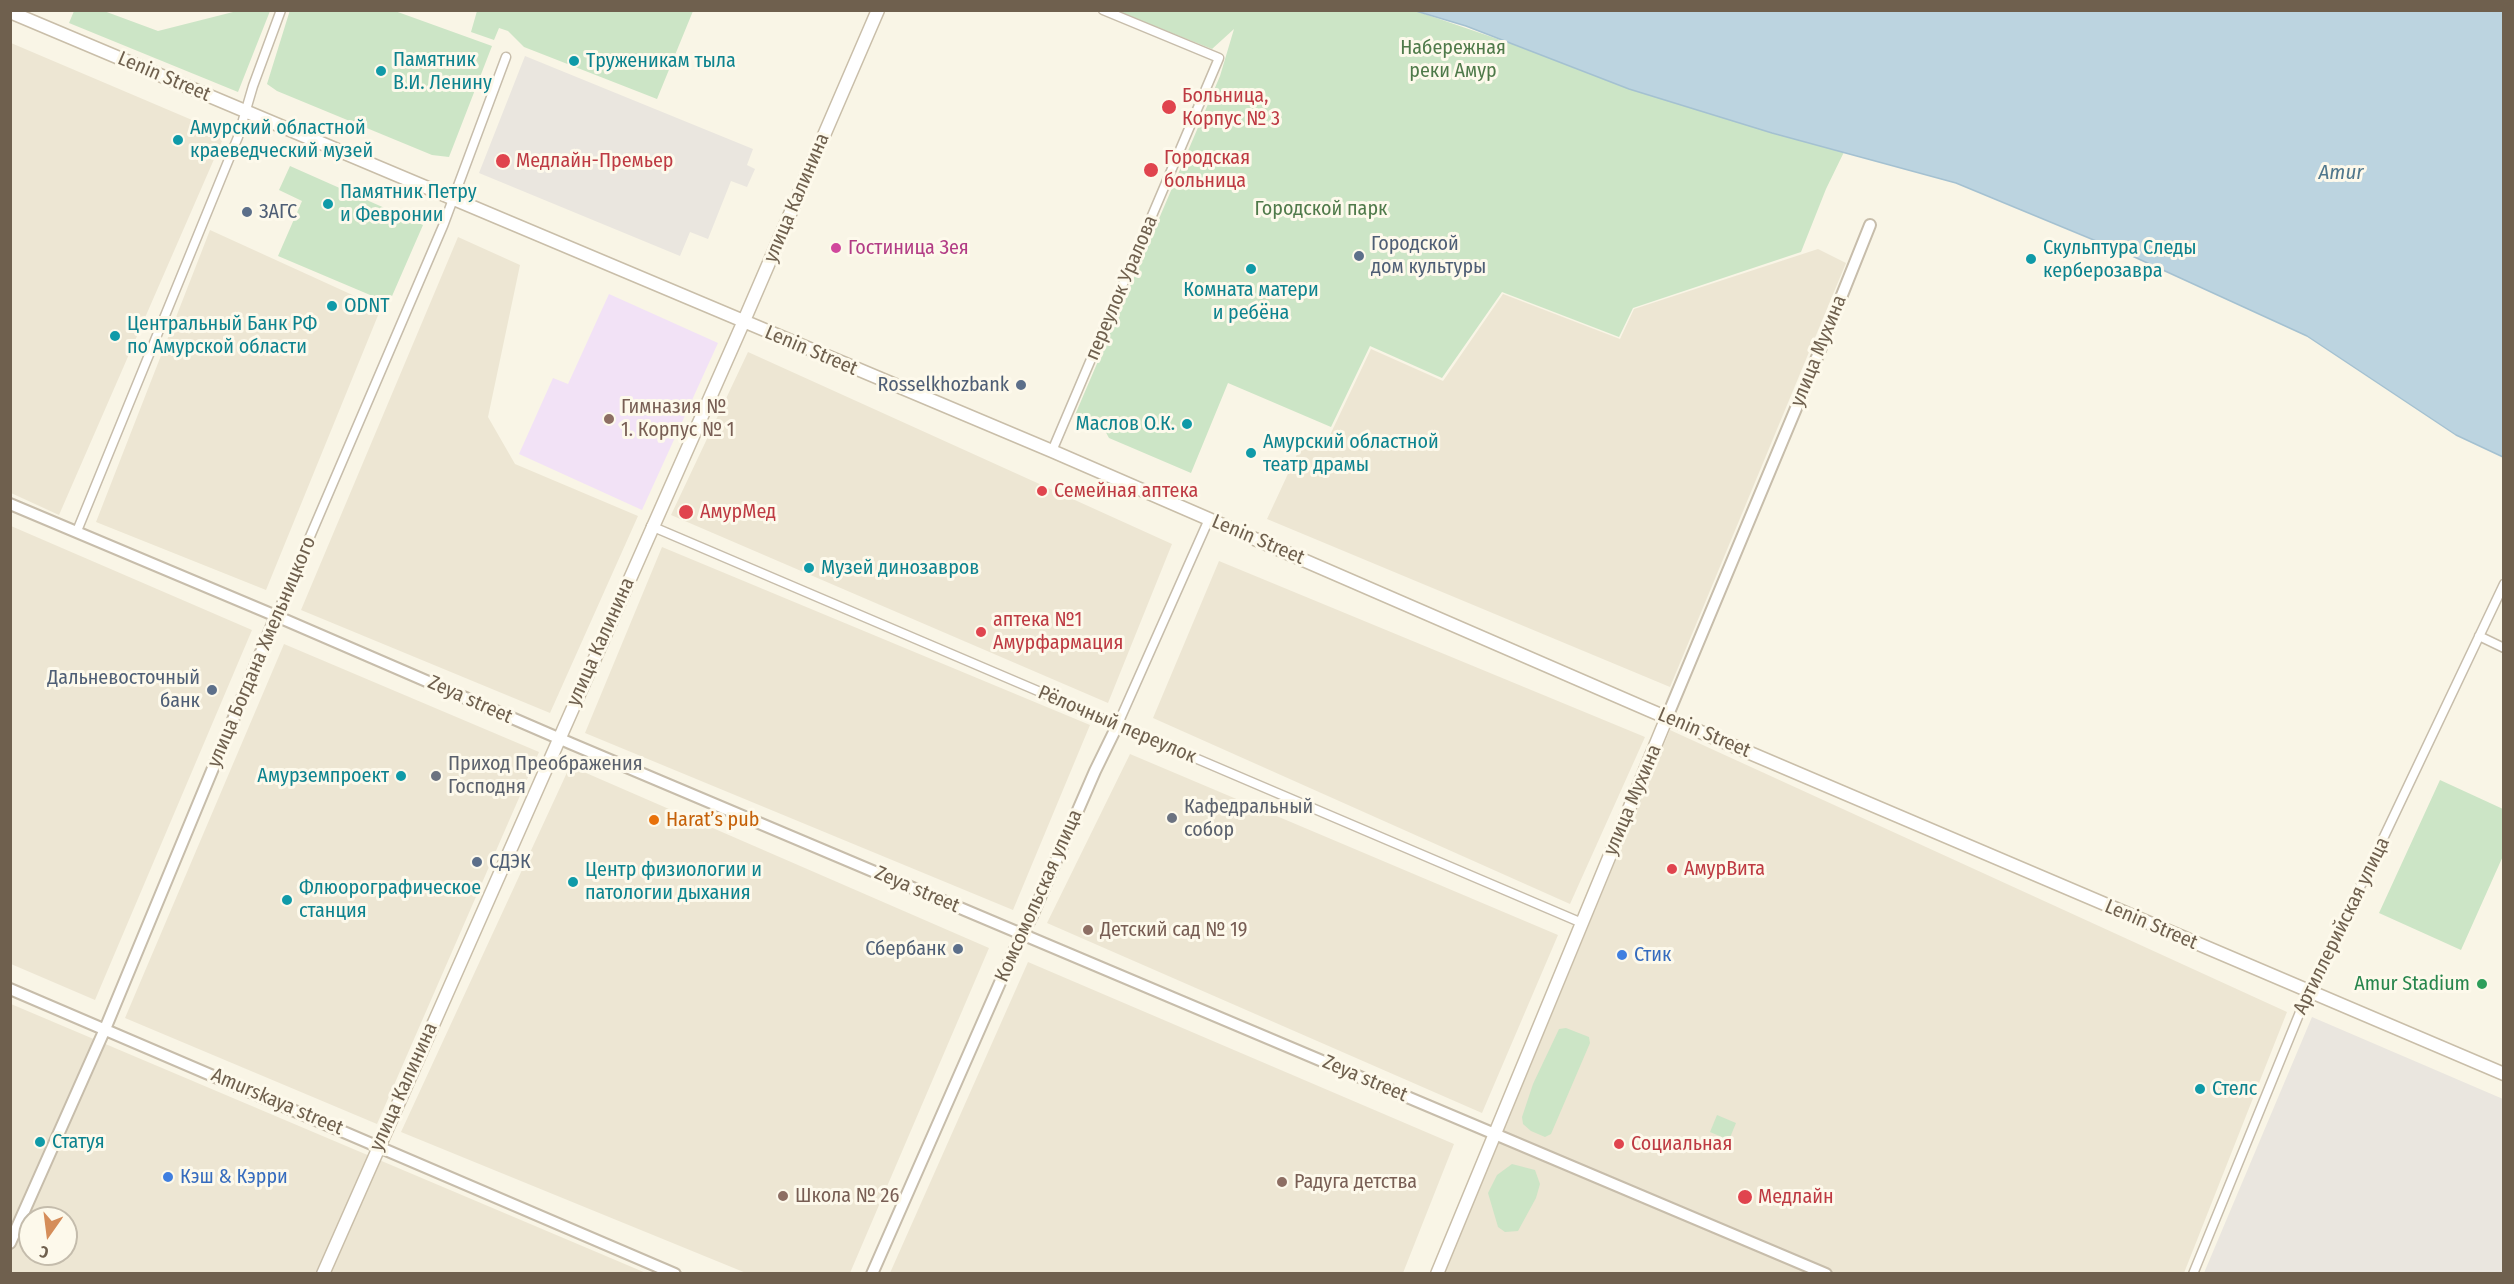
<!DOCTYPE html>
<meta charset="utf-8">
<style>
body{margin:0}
#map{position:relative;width:2514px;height:1284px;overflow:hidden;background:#f9f5e6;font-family:"Fira Sans Condensed",sans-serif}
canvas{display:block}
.frame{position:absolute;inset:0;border:12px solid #6f604e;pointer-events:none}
.north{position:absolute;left:18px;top:1206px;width:60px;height:60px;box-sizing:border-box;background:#fdf9eb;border:2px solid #c4bcac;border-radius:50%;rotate:194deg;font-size:16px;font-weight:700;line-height:24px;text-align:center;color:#6f604e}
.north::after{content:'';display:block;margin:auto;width:21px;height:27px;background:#d58d59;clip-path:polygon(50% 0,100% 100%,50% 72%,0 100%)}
</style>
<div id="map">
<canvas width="2514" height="1284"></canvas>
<div class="frame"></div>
<div class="north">С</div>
</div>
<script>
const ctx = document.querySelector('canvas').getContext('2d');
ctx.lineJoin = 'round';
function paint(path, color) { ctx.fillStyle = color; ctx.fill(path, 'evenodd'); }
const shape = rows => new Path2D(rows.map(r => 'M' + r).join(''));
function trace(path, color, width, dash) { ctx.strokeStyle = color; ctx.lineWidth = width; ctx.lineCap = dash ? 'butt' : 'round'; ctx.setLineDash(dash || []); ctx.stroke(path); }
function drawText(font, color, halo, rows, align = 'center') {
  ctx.font = font + ' "Fira Sans Condensed",sans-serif'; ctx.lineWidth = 6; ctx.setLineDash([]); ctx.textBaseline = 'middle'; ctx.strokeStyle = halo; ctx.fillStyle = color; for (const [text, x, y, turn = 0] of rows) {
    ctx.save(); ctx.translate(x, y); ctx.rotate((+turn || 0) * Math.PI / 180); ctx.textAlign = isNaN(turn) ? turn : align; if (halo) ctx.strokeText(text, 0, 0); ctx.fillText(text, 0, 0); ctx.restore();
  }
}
const residential = shape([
 [11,43,225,134,59,515,11,493],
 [210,230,381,308,266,590,96,522],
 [458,237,520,265,488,417,515,464,638,516,550,713,301,610],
 [1818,249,1846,263,1670,687,1267,519,1306,435,1330,435,1371,349,1443,381,1503,294,1620,339,1634,309],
 [748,352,1172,544,1108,703,671,515],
 [11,526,252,630,95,1000,11,964],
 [662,547,1090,725,1013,910,585,733],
 [1219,561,1645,737,1570,904,1153,718],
 [284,644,539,752,377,1124,125,1018],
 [1670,730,2287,1012,2184,1273,1444,1274],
 [1130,754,1558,935,1482,1113,1047,923],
 [570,766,989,948,850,1273,746,1273,401,1132],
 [1028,962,1454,1144,1403,1273,890,1273],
 [11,1004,646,1273,11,1273],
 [30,1218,66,1218,66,1254,30,1254]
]);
const industrial = shape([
 [525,56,753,149,747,165,755,169,747,187,731,181,708,239,690,232,680,256,479,173],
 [2312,1017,2503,1099,2503,1273,2204,1273]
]);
const education = shape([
 [609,294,718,343,642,510,519,454,553,378,568,384]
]);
const green = shape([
 [290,10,395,11,492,46,449,157,432,155,277,91,267,84],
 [74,11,104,11,158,31,237,11,270,11,238,92,69,23],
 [477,11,477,10,693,11,657,99,524,47,508,31,499,28,494,40,471,32],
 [1116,11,1416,11,1772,133,1844,152,1826,189,1801,252,1633,308,1619,337,1502,292,1442,378,1370,346,1331,427,1228,383,1191,473,1109,438,1103,427,1075,415,1220,76,1234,29,1212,49],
 [290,166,423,225,389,303,278,256,302,201,279,190],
 [2440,780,2503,809,2503,856,2461,950,2379,913],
 [1566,1028,1589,1037,1590,1043,1551,1134,1545,1137,1531,1131,1523,1124,1522,1117,1533,1084,1559,1029],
 [1717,1115,1736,1123,1729,1140,1710,1132],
 [1512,1164,1535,1170,1540,1184,1536,1198,1518,1231,1505,1232,1498,1227,1488,1193,1497,1175]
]);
const water = shape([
 [1416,11,2503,11,2503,457,2456,435,2307,336,2130,255,1956,183,1772,133,1629,89,1466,26,1416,11]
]);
const minor = shape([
 [1052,451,1219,58,1103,10],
 [651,526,1582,923],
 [77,531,238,137,253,86,281,10],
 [276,616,443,226,506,57],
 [2479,636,2504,648],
 [1117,726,1209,519],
 [2193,1274,2309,990,2352,904,2504,584]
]);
const tertiary = shape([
 [10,504,276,616,572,744,1826,1274],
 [1667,717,1812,370,1870,225],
 [10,989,675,1274],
 [10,1243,105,1029,276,616],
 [872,1274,1013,953,1032,916,1095,771,1117,726]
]);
const secondary = shape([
 [10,12,1052,451,1649,710,2504,1074],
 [323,1274,743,323,878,10],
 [1437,1274,1667,717]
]);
const markers = [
 [574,61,6,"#0f9aa8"],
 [381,71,6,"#0f9aa8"],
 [1169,107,8,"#e0444e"],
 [178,140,6,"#0f9aa8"],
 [503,161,8,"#e0444e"],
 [1151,170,8,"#e0444e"],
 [328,204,6,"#0f9aa8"],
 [247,212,6,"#5c6f8a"],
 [836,248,6,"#d1479c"],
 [1359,256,6,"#5c6f8a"],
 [2031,259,6,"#0f9aa8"],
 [1251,269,6,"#0f9aa8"],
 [332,306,6,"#0f9aa8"],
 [115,336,6,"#0f9aa8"],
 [1021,385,6,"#5c6f8a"],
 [609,419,6,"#8d6e63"],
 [1187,424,6,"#0f9aa8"],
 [1251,453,6,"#0f9aa8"],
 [1042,491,6,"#e0444e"],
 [686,512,8,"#e0444e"],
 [809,568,6,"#0f9aa8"],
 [981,632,6,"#e0444e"],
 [212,690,6,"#5c6f8a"],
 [401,776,6,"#0f9aa8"],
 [436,776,6,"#6b7280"],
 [1172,818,6,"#6b7280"],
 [654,820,6,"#e8710a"],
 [477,862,6,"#5c6f8a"],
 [1672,869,6,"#e0444e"],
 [573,882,6,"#0f9aa8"],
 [287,900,6,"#0f9aa8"],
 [1088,930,6,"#8d6e63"],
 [958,949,6,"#5c6f8a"],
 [1622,955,6,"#3f7fe0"],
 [2482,984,6,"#2e9e5b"],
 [2200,1089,6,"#0f9aa8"],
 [40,1142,6,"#0f9aa8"],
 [1619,1144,6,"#e0444e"],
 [168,1177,6,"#3f7fe0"],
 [1282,1182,6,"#8d6e63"],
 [783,1196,6,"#8d6e63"],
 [1745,1197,8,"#e0444e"]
];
const parkNames = [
 ["Набережная",1453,48],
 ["реки Амур",1453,71],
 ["Городской парк",1321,209]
];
const cultureNames = [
 ["Памятник",393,60],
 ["В.И. Ленину",393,83],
 ["Труженикам тыла",586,61],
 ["Амурский областной",190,128],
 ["краеведческий музей",190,151],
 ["Памятник Петру",340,192],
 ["и Февронии",340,215],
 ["Скульптура Следы",2043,248],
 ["керберозавра",2043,271],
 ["Комната матери",1251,290,"center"],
 ["и ребёна",1251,313,"center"],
 ["ODNT",344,306],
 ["Центральный Банк РФ",127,324],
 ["по Амурской области",127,347],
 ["Маслов О.К.",1175,424,"right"],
 ["Амурский областной",1263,442],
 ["театр драмы",1263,465],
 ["Музей динозавров",821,568],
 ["Амурземпроект",389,776,"right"],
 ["Центр физиологии и",585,870],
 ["патологии дыхания",585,893],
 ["Флюорографическое",299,888],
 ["станция",299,911],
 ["Стелс",2212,1089],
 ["Статуя",52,1142]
];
const streetNames = [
 ["Lenin Street",164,77,23],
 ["улица Калинина",797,198,-67],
 ["переулок Уралова",1122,288,-67],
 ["Lenin Street",811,351,23],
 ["улица Мухина",1819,351,-68],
 ["Lenin Street",1258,540,23],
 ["улица Калинина",601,642,-66],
 ["улица Богдана Хмельницкого",262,652,-67],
 ["Zeya street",470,700,24],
 ["Рёлочный переулок",1117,725,23],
 ["Lenin Street",1704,733,23],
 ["улица Мухина",1633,800,-67],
 ["Zeya street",917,890,23],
 ["Комсомольская улица",1039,896,-66],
 ["Lenin Street",2151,925,23],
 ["Артиллерийская улица",2342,926,-64],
 ["Zeya street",1365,1079,23],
 ["улица Калинина",404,1087,-66],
 ["Amurskaya street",277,1102,23]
];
const healthNames = [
 ["Больница,",1182,96],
 ["Корпус № 3",1182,119],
 ["Городская",1164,158],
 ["больница",1164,181],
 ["Медлайн-Премьер",516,161],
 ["Семейная аптека",1054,491],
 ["АмурМед",700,512],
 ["аптека №1",993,620],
 ["Амурфармация",993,643],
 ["АмурВита",1684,869],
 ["Социальная",1631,1144],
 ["Медлайн",1758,1197]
];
const serviceNames = [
 ["ЗАГС",259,212],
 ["Городской",1371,244],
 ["дом культуры",1371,267],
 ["Rosselkhozbank",1009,385,"right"],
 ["Дальневосточный",200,678,"right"],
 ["банк",200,701,"right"],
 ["СДЭК",489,862],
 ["Сбербанк",946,949,"right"]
];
const hotelNames = [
 ["Гостиница Зея",848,248]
];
const educationNames = [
 ["Гимназия №",621,407],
 ["1. Корпус № 1",621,430],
 ["Детский сад № 19",1100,930],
 ["Радуга детства",1294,1182],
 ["Школа № 26",795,1196]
];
const worshipNames = [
 ["Приход Преображения",448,764],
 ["Господня",448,787],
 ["Кафедральный",1184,807],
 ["собор",1184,830]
];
const foodNames = [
 ["Harat’s pub",666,820]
];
const shopNames = [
 ["Стик",1634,955],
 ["Кэш & Кэрри",180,1177]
];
const leisureNames = [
 ["Amur Stadium",2470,984]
];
const waterNames = [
 ["Amur",2341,173]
];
paint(residential, '#ede6d3');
paint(industrial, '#eae6df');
paint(education, '#f2e2f6');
paint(green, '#cce5c6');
paint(water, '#bcd4e0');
trace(water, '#a4c1d1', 1.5);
trace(minor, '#c7bdab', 11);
trace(tertiary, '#c7bdab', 14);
trace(secondary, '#c9bea9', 15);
trace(minor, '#fff', 8);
trace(tertiary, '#fff', 10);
trace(secondary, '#fff', 12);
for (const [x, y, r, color] of markers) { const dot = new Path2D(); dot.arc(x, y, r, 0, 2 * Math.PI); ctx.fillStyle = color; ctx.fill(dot); trace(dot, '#fdf9eb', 2); }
drawText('20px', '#4f7a4a', '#fdf9eb', parkNames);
drawText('20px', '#0d838f', '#fdf9eb', cultureNames, 'left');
drawText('20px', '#6f604e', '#fdf9eb', streetNames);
drawText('20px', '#be3a42', '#fdf9eb', healthNames, 'left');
drawText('20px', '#4e5e75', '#fdf9eb', serviceNames, 'left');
drawText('20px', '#b23c85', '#fdf9eb', hotelNames, 'left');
drawText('20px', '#785e54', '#fdf9eb', educationNames, 'left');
drawText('20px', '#5b616d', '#fdf9eb', worshipNames, 'left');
drawText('20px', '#c56008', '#fdf9eb', foodNames, 'left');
drawText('20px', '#366cbe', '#fdf9eb', shopNames, 'left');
drawText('20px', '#27864d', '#fdf9eb', leisureNames, 'right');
drawText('italic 21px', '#51788d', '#fdf9eb', waterNames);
</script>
